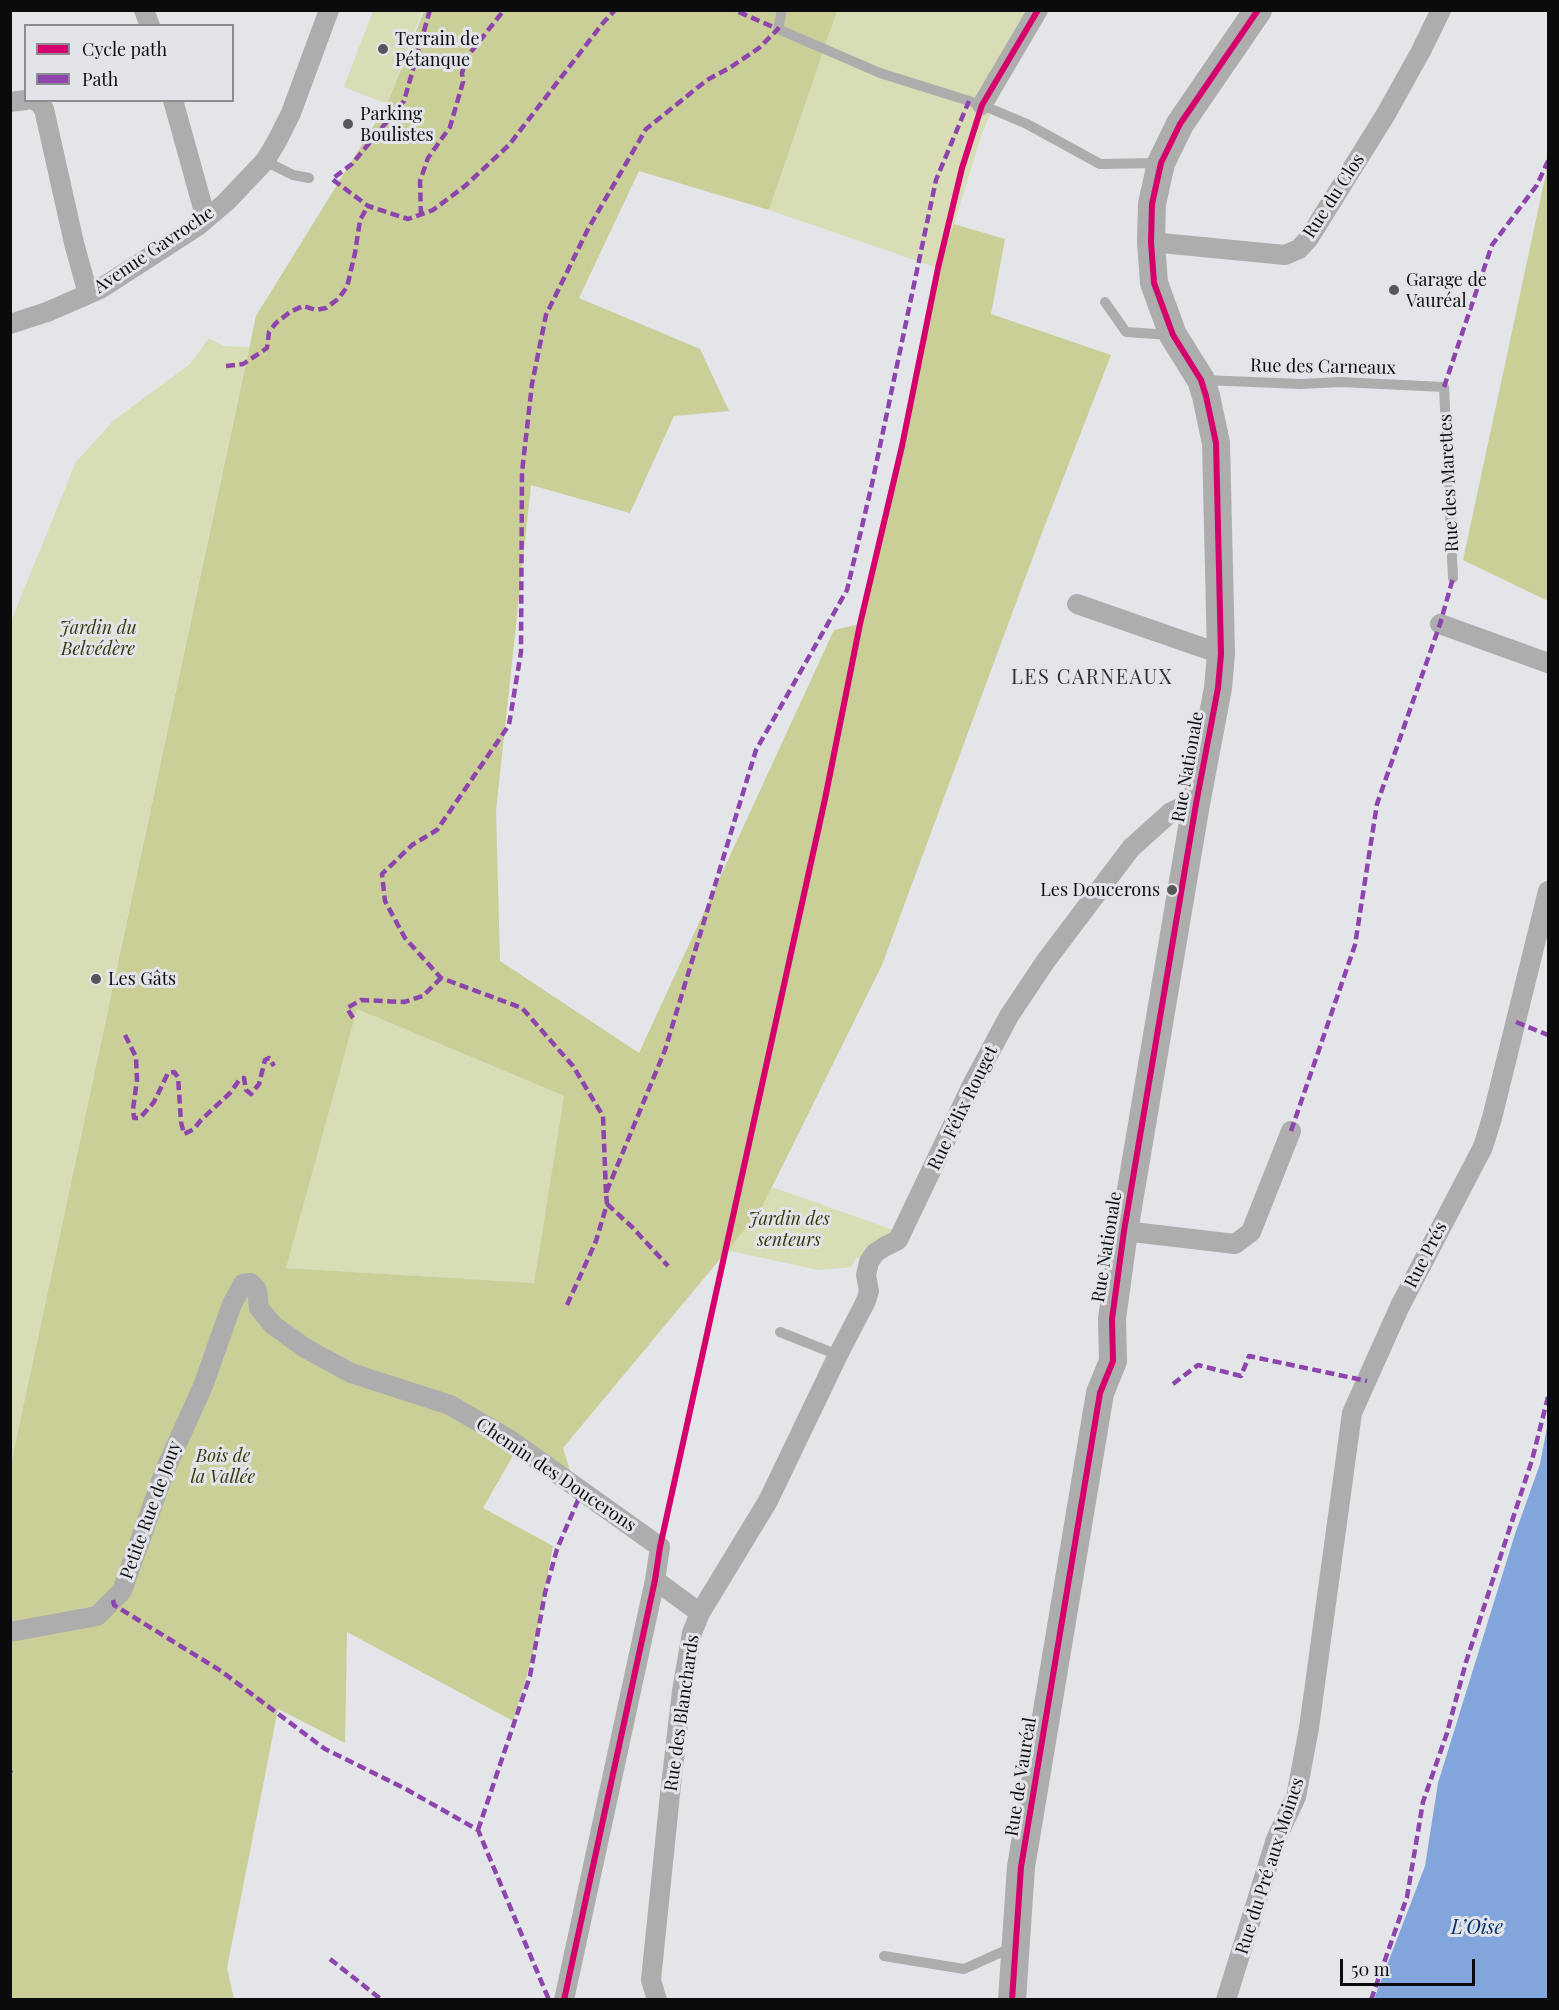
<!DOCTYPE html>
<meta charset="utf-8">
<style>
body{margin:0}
#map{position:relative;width:1559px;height:2010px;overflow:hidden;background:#e3e5e8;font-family:"Playfair Display",serif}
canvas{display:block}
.frame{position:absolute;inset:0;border:12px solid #0b0b0d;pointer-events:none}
.legend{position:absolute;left:24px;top:24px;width:210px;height:78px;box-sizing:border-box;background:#e2e4e9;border:2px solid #8c8d91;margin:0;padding:8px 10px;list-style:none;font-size:18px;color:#0b0b0d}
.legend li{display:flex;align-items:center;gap:12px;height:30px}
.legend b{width:30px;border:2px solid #8c8d91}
.scale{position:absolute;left:1340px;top:1959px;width:135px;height:27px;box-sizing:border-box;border:3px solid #0b0b0d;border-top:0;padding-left:8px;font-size:18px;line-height:21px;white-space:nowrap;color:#0b0b0d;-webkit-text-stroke:4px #e2e4e9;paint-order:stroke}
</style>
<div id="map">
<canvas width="1559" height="2010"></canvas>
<div class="frame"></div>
<ul class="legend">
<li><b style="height:8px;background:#d6006c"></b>Cycle path</li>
<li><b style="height:8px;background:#8e44ad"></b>Path</li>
</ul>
<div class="scale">50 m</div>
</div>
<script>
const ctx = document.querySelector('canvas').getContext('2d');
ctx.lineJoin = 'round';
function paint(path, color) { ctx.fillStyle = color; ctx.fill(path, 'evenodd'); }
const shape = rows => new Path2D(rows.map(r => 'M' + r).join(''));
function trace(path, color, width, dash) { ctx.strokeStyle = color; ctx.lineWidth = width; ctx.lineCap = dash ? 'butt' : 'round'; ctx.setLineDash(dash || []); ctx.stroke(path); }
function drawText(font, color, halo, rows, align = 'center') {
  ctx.font = font + ' "Playfair Display",serif'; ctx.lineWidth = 6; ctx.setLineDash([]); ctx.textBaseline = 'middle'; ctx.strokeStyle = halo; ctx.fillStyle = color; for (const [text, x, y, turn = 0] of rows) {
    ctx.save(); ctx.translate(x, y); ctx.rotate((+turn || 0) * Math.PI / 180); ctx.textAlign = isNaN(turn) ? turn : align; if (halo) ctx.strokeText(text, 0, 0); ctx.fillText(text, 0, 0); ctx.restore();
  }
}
const green = shape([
 [373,11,422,11,387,104,344,87],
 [837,11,1036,11,982,133,954,224,938,268,769,210],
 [209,338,223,346,249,347,11,1464,11,621,76,462,113,421,190,364],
 [357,1009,564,1096,534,1283,285,1268],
 [772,1187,902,1233,869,1262,857,1257,851,1267,819,1270,725,1250,760,1211]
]);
const forest = shape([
 [424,11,837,11,769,210,639,171,579,298,700,349,729,411,674,416,630,513,531,485,496,811,500,961,639,1053,834,630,860,624,902,446,938,268,954,224,1005,239,991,314,1111,355,1040,538,882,965,760,1211,563,1448,578,1497,514,1454,483,1508,553,1546,532,1658,513,1721,347,1632,345,1743,278,1709,227,1968,234,1999,11,2000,11,1464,256,316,387,104],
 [357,1009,564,1096,534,1283,286,1268],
 [1548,127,1548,601,1463,560,1546,173]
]);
const water = shape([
 [1548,1422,1548,1999,1374,1999,1425,1866,1438,1783,1515,1534,1540,1464]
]);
const lane = shape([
 [782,10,778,29,880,73,982,105,1027,124,1100,164,1158,163],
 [265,161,293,175,309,178],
 [1105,302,1126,332,1170,335],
 [1204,380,1301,384,1341,382,1444,387,1453,578],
 [780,1332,838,1355],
 [884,1956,964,1969,1013,1947]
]);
const street = shape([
 [144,10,150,26],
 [33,100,38,102,44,109,74,243,88,294],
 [173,100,206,219],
 [10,102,26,100],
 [982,105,1038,10],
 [1151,242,1285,255,1299,249,1309,238,1386,114,1421,51,1441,10],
 [10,324,47,312,100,289,199,225,226,202,265,161,277,141,291,113,329,10],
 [1077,604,1221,654],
 [1440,624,1548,663],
 [1124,1231,1235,1244,1251,1232,1291,1131],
 [655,1580,700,1613],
 [10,1632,97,1616,122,1591,165,1470,203,1386,232,1304,243,1284,251,1283,257,1290,259,1308,273,1325,305,1348,351,1373,450,1405,510,1440,660,1547,655,1580,564,2000],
 [657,2000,651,1980,670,1794,682,1691,692,1633,700,1613,768,1501,838,1355,866,1301,869,1291,866,1275,869,1262,875,1253,884,1247,898,1240,972,1085,1009,1016,1045,962,1131,848,1171,812,1186,805,1196,804],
 [1226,2000,1276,1839,1296,1797,1309,1728,1352,1413,1400,1306,1483,1147,1492,1118,1548,891]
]);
const secondary = shape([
 [1012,2000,1021,1867,1100,1393,1113,1361,1112,1319,1124,1231,1196,804,1218,688,1221,654,1216,443,1206,396,1201,380,1173,335,1154,283,1151,242,1152,204,1161,163,1180,124,1258,10]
]);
const quiet = shape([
 [430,10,404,101,352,164,332,179,368,206,408,219,433,210,465,186,509,145,603,23,615,10],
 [421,215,420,181,428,158,450,127,463,82,462,73,467,57,504,10],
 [226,366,243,364,267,348,269,332,276,323,290,312,303,306,316,310,326,308,338,299,347,287,355,253,360,220,368,206],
 [1444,387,1492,245,1537,185,1548,161],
 [353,1018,347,1008,361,1000,404,1002,423,996,441,978],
 [1516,1022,1548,1035],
 [125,1035,136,1057,137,1080,133,1109,134,1118,140,1118,154,1102,168,1073,174,1072,178,1077,181,1122,184,1134,194,1129,201,1120,230,1093,240,1079,244,1078,246,1090,251,1094,259,1084,265,1060,269,1058,274,1066],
 [1291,1131,1355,945,1377,804,1440,624,1453,578],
 [606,1193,603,1116,573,1066,522,1008,441,978,405,938,385,901,382,874,412,845,437,830,509,725,521,652,522,472,532,384,546,315,588,229,646,129,707,80,731,67,759,48,778,29,734,10],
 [607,1204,632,1227,668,1266],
 [567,1305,596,1241,607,1204,606,1193,665,1050,756,750,847,590,872,484,936,180,969,101],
 [1173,1384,1198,1365,1241,1376,1249,1356,1367,1381],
 [113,1600,114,1605,221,1671,325,1749,404,1788,478,1830,549,2000],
 [10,1771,12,1770],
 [478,1830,530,1676,545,1593,557,1549,582,1491],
 [330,1959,382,2000],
 [1371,2000,1407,1897,1423,1802,1447,1733,1466,1662,1532,1460,1548,1397]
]);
const cycleway = shape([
 [564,2000,655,1580,660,1547,825,799,860,624,902,446,938,268,962,168,982,105,1038,10],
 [1012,2000,1021,1867,1100,1393,1113,1361,1112,1319,1124,1231,1196,804,1218,688,1221,654,1216,443,1206,396,1201,380,1173,335,1154,283,1151,242,1152,204,1161,163,1180,124,1258,10]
]);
const markers = [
 [383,49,6,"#57575a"],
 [348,124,6,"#57575a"],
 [1394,290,6,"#57575a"],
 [1172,890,6,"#57575a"],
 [96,979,6,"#57575a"]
];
const poiNames = [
 ["Terrain de",395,39],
 ["Pétanque",395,60],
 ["Parking",360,114],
 ["Boulistes",360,135],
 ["Garage de",1406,280],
 ["Vauréal",1406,301],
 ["Les Doucerons",1160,890,"right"],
 ["Les Gâts",108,979]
];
const streetNames = [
 ["Rue du Clos",1334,196,-57],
 ["Avenue Gavroche",154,250,-34],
 ["Rue des Carneaux",1323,367,1],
 ["Rue des Marettes",1449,483,-93],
 ["Rue Nationale",1188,767,-80],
 ["Rue Félix Rouget",963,1108,-64],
 ["Rue Nationale",1107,1247,-81],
 ["Rue Prés",1426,1255,-63],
 ["Chemin des Doucerons",556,1475,34],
 ["Petite Rue de Jouy",151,1510,-70],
 ["Rue des Blanchards",682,1713,-82],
 ["Rue de Vauréal",1021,1777,-81],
 ["Rue du Pré aux Moines",1270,1866,-72]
];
const parkNames = [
 ["Jardin du",98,628],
 ["Belvédère",98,649],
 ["Jardin des",789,1219],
 ["senteurs",789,1240],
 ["Bois de",223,1456],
 ["la Vallée",223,1477]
];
const neighbourhoodNames = [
 ["LES CARNEAUX",1092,678]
];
const waterNames = [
 ["L’Oise",1477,1928]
];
paint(green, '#d9ddb6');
paint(forest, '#cace97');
paint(water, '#82a5db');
trace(lane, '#adadad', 10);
trace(street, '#adadad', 20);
trace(secondary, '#acadac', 28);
trace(quiet, '#8e44ad', 4.5, [9, 4.5]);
trace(cycleway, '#d6006c', 6);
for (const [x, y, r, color] of markers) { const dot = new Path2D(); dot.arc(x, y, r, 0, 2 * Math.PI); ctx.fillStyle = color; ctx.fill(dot); trace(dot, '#e2e4e9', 2); }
drawText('18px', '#0b0b0d', '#e2e4e9', poiNames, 'left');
drawText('18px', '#0b0b0d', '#e2e4e9', streetNames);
drawText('italic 18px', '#36380b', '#e2e4e9', parkNames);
ctx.letterSpacing = '1.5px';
drawText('20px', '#2d2f32', '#e2e4e9', neighbourhoodNames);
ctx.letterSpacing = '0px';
drawText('italic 20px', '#022e72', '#e2e4e9', waterNames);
</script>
